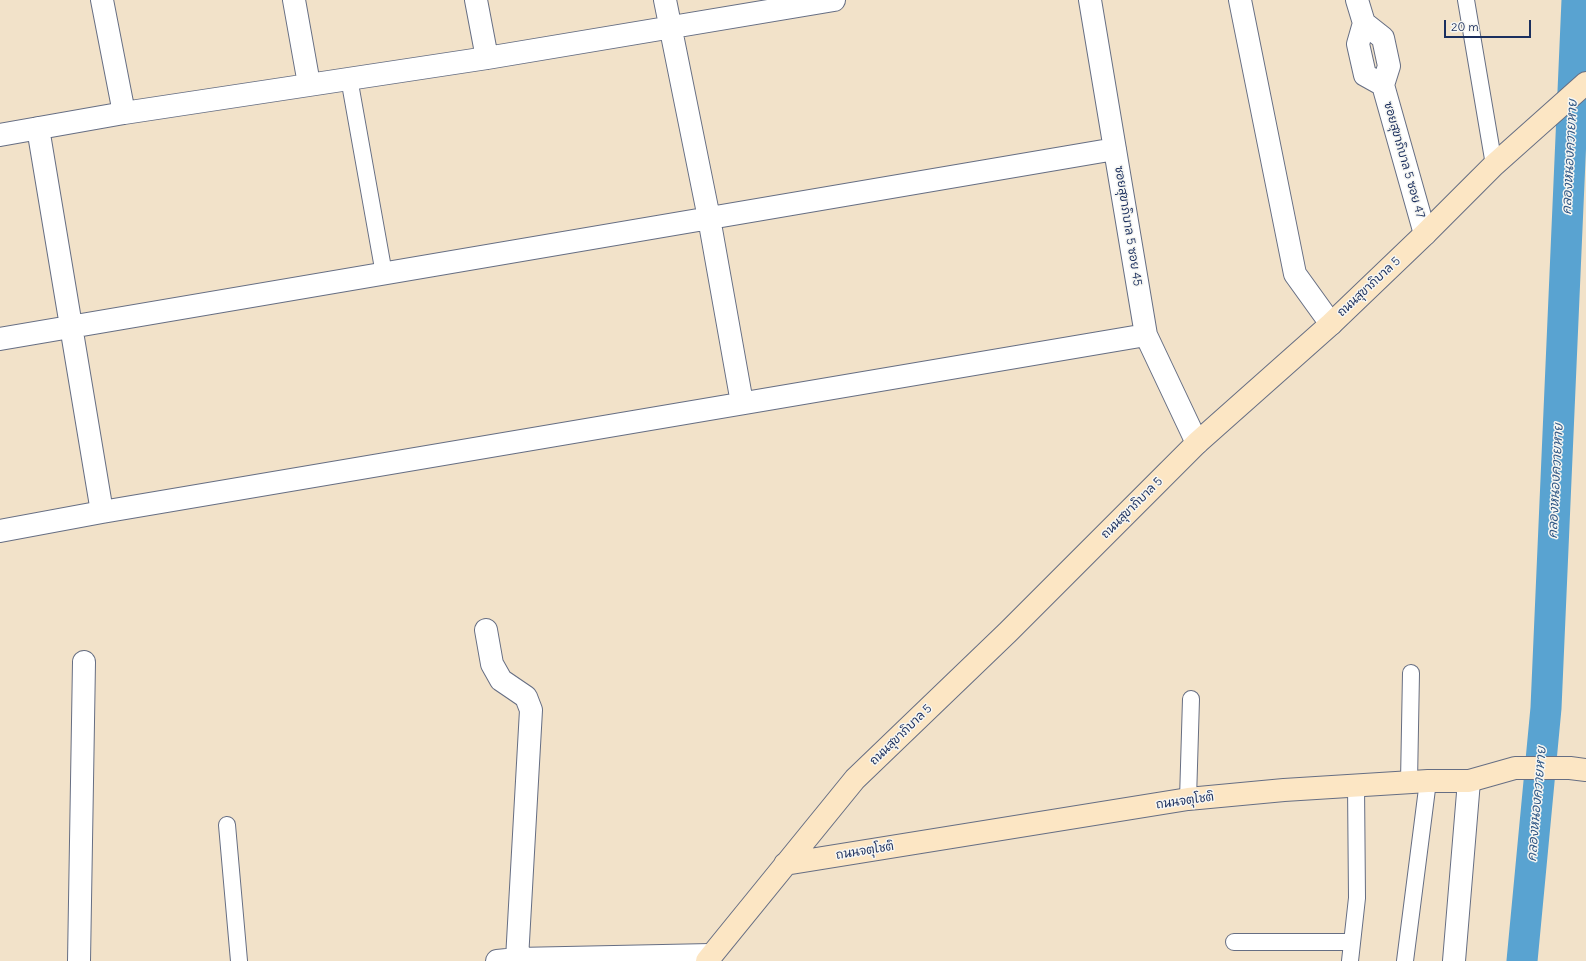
<!DOCTYPE html>
<meta charset="utf-8">
<style>
body{margin:0}
#map{position:relative;width:1586px;height:961px;overflow:hidden;background:#f2e2c9;font-family:Delius,sans-serif}
canvas{display:block}
.scale{position:absolute;left:1444px;top:20px;width:87px;height:18px;box-sizing:border-box;border:2px solid #1b2f5e;border-top:0;padding-left:5px;font-size:12px;line-height:14px;white-space:nowrap;color:#1b2f5e;-webkit-text-stroke:3px #f6f6f2;paint-order:stroke}
</style>
<div id="map">
<canvas width="1586" height="961"></canvas>
<div class="scale">20 m</div>
</div>
<script>
const ctx = document.querySelector('canvas').getContext('2d');
ctx.lineJoin = 'round';
const shape = rows => new Path2D(rows.map(r => 'M' + r).join(''));
function trace(path, color, width, dash) { ctx.strokeStyle = color; ctx.lineWidth = width; ctx.lineCap = dash ? 'butt' : 'round'; ctx.setLineDash(dash || []); ctx.stroke(path); }
function drawText(font, color, halo, rows, align = 'center') {
  ctx.font = font + ' Delius,"Playpen Sans Thai",sans-serif'; ctx.lineWidth = 3; ctx.setLineDash([]); ctx.textBaseline = 'middle'; ctx.strokeStyle = halo; ctx.fillStyle = color; for (const [text, x, y, turn = 0] of rows) {
    ctx.save(); ctx.translate(x, y); ctx.rotate((+turn || 0) * Math.PI / 180); ctx.textAlign = isNaN(turn) ? turn : align; if (halo) ctx.strokeText(text, 0, 0); ctx.fillText(text, 0, 0); ctx.restore();
  }
}
const canal = shape([
 [1522,961,1546,708,1577,0]
]);
const lane = shape([
 [1466,0,1494,165],
 [349,78,384,274],
 [1409,782,1411,673],
 [1188,799,1191,699],
 [227,825,239,961],
 [1234,942,1351,942],
 [1350,961,1357,898,1356,785],
 [1405,961,1428,781]
]);
const street = shape([
 [102,0,124,113],
 [294,0,309,84],
 [476,0,487,58],
 [665,0,709,218,742,403],
 [1090,0,1146,335,1197,443],
 [1240,0,1295,274,1331,324],
 [1357,0,1364,23,1383,38,1389,66,1383,85,1425,234],
 [1364,23,1358,44,1365,75,1383,85],
 [38,128,102,512],
 [0,135,124,113,487,58,834,0],
 [0,339,1115,149],
 [0,531,102,512,1146,335],
 [486,630,492,664,501,680,526,697,531,710,517,959],
 [79,961,84,662],
 [497,961,517,959,711,955],
 [1454,961,1469,781]
]);
const secondary = shape([
 [785,864,1188,799,1284,790,1428,781,1469,781,1515,768,1570,768,1586,770],
 [707,961,855,779,1008,632,1197,443,1331,324,1425,234,1494,165,1586,83]
]);
const streetNames = [
 ["ซอยสุขาภิบาล 5 ซอย 47",1404,160,74],
 ["ซอยสุขาภิบาล 5 ซอย 45",1128,226,81],
 ["ถนนสุขาภิบาล 5",1369,287,-43],
 ["ถนนสุขาภิบาล 5",1132,508,-45],
 ["ถนนสุขาภิบาล 5",901,735,-44],
 ["ถนนจตุโชติ",1185,801,-8],
 ["ถนนจตุโชติ",865,851,-9]
];
const waterNames = [
 ["คลองหนองควายหาย",1570,157,-87],
 ["คลองหนองควายหาย",1556,481,-87],
 ["คลองหนองควายหาย",1537,804,-85]
];
trace(canal, '#59a3d1', 31);
trace(lane, '#666e83', 18);
trace(street, '#666e83', 24);
trace(secondary, '#666e83', 24);
trace(lane, '#fff', 16);
trace(street, '#fff', 22);
trace(secondary, '#fce6c4', 22);
drawText('12px', '#1b2f5e', '#f6f6f2', streetNames);
drawText('italic 13px', '#315886', '#f6f6f2', waterNames);
</script>
